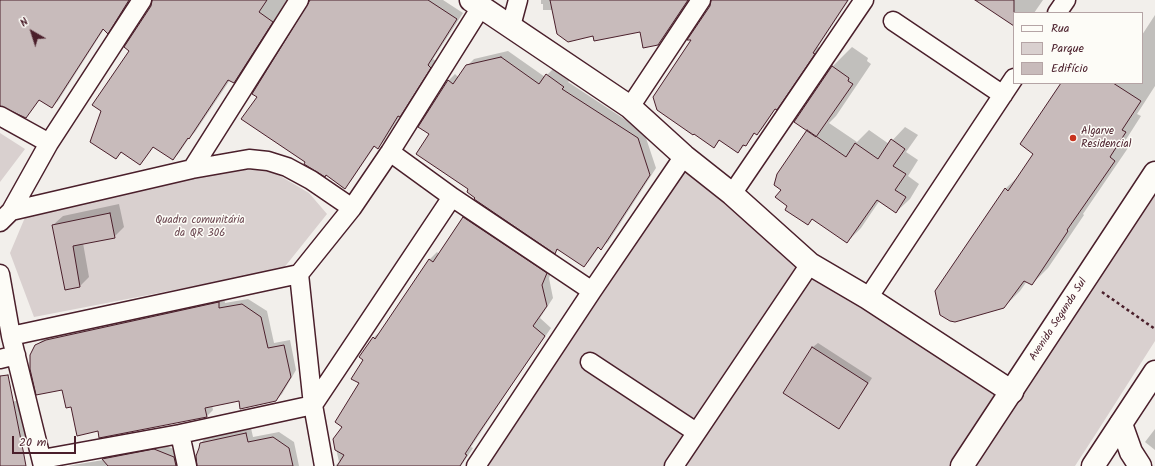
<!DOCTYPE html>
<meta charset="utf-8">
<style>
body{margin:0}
#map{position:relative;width:1155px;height:466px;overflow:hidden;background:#f2efeb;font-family:Kalam,sans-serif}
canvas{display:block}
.legend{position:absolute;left:1013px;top:12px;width:130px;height:72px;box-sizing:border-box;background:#fdfcf7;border:1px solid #b5a4a5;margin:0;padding:5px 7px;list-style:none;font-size:12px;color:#4a1f2b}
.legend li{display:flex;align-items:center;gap:8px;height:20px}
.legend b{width:20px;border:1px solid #b5a4a5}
.north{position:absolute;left:12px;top:12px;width:40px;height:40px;-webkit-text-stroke:3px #fdfcf7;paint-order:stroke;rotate:321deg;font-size:11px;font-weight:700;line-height:16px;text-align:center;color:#4a1f2b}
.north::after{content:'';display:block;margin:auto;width:14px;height:18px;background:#4a1f2b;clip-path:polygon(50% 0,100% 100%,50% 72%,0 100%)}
.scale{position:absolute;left:12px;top:436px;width:64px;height:18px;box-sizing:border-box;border:2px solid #4a1f2b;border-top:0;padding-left:5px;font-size:12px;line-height:14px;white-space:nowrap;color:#4a1f2b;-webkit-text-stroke:3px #fdfcf7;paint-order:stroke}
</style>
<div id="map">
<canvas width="1155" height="466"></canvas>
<ul class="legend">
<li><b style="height:5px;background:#fdfcf7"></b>Rua</li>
<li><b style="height:11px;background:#d9d0cf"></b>Parque</li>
<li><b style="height:11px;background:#c8bbbb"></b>Edifício</li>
</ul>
<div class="north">N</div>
<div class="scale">20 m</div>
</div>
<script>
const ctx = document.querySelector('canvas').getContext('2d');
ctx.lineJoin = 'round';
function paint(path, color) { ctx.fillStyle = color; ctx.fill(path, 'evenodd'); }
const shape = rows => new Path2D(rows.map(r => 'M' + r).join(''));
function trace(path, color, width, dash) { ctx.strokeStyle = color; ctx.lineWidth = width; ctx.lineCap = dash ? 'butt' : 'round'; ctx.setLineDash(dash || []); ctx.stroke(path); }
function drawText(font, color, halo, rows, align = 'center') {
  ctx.font = font + ' Kalam,sans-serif'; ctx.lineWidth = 3; ctx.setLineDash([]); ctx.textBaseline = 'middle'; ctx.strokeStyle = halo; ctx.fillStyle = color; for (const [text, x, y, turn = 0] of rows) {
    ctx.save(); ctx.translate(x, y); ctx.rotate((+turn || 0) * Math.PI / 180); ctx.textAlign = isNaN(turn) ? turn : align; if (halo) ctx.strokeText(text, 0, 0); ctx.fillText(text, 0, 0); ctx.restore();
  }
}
const green = shape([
 [0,133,25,149,0,182],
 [684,156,810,264,1012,392,962,466,476,466],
 [194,170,270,170,309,193,327,214,283,269,34,317,10,253,26,215],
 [1155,190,1155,341,1097,432,1075,466,973,466]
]);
const shadow = shape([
 [0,0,131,0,114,26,108,32,104,29,58,101,52,107,40,99,26,116,0,101],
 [153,0,288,0,240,76,234,82,230,80,195,132,189,138,179,153,173,159,154,146,140,164,122,152,116,158,130,51],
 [310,0,443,0,463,13,433,59,436,61,406,109,401,114,384,141,378,148,375,146,351,181,345,187,307,161,259,96],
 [541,0,690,0,665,37,658,44,640,31,594,35,553,10,543,10,543,4,541,4],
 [719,0,849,0,818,47,820,48,782,103,776,108,763,128,757,134,755,133,751,139,738,152,720,140,714,147],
 [977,0,1043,0,1034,13,1014,13,1014,25],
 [1155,15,1155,86,1137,114,1141,116,1125,141,1130,145,1083,214,1084,215,1048,268,1032,284,1027,281,1020,291,1004,307,1005,189,1021,174,1035,154,1062,83,1142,83,1142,35],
 [852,47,868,58,867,61,871,64,836,116,829,123,857,142,869,130,889,144,905,127,918,135,906,152,918,160,908,176,919,184,910,199,896,212,880,200,861,228,847,242,813,218,808,224,789,206,782,189,808,131,795,121,833,66],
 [508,51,545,77,553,69,570,80,568,82,644,132,656,168,608,242,601,248,599,247,590,260,584,266,559,249,555,252,470,189,431,134,448,81,455,74,459,78,467,66,474,59],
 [119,204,124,227,114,237,83,243,89,277,80,286,53,225,63,216],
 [470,210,554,266,549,278,553,298,540,318,551,328,511,386,471,447,473,448,461,466,335,466,339,462,334,439,343,426,360,383,365,360,373,338,381,331,430,259,437,252,439,254,463,217],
 [224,297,225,303,248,299,267,311,274,343,290,340,296,370,282,394,276,400,240,399,212,405,213,410,207,416,99,430,72,406,63,389,36,346,42,340,53,334],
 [818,343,872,378,843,423,838,428,784,393,813,347],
 [0,388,3,404,20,400,28,440,22,446,0,451],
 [251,428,253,437,279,432,294,442,299,466,198,466,201,443,206,437],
 [1155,429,1155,450,1145,442],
 [160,444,174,449,177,466,68,466,103,460,109,453]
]);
const building = shape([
 [0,0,129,0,108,34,103,29,52,108,39,100,26,118,0,106,0,0],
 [152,0,267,0,259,12,273,22,234,83,228,80,189,139,188,138,173,160,153,147,140,165,121,152,116,159,90,142,101,111,92,105,129,51,124,47,151,6,152,0],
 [310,0,428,0,457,19,428,65,431,68,400,117,398,116,378,149,374,146,345,189,326,175,325,177,304,164,305,162,241,119,257,97,252,94,310,0],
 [550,0,688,0,658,45,643,48,640,32,594,41,593,36,568,42,557,34,550,0],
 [711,0,848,0,813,53,815,54,777,110,775,109,757,135,754,133,746,146,743,145,738,153,719,140,714,148,694,134,693,135,657,110,653,97,691,40,687,40,710,6,711,0],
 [975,0,1014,0,1014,26,975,0],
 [501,57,539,84,546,74,564,87,562,89,638,138,650,175,601,250,598,247,584,267,557,249,555,254,474,199,475,198,467,192,468,189,416,154,429,134,418,127,448,80,453,84,466,65,501,57],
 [832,66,849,78,848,81,853,84,816,137,794,122,832,66],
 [1061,83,1113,83,1141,101,1122,130,1126,132,1110,157,1115,161,1067,230,1068,231,1032,285,1024,281,1004,308,955,322,950,321,940,315,935,291,1005,188,1008,191,1033,154,1020,144,1061,83],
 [807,130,846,157,855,143,878,159,891,139,905,149,893,166,906,174,895,190,906,197,896,213,877,200,847,243,812,219,808,225,785,210,787,206,775,197,781,190,774,185,777,174,807,130],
 [110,213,115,238,73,246,80,287,65,290,52,225,110,213],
 [463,217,547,273,542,285,547,306,533,326,545,336,478,434,465,454,467,455,460,466,337,466,344,455,335,450,333,439,342,427,335,422,359,383,351,379,363,360,359,357,373,337,375,339,429,259,433,262,463,217],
 [219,302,219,308,242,304,261,317,268,348,284,345,291,377,276,401,240,409,239,401,205,408,207,417,99,438,98,431,77,436,71,407,66,408,62,390,36,395,30,369,30,355,35,345,46,340,219,302],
 [812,347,868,383,839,429,783,393,812,347],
 [8,375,23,450,26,466,0,466,0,376,8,375],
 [246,433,248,442,273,437,289,448,293,466,197,466,196,456,199,448,200,443,246,433],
 [154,449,174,457,176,466,108,466,102,459,154,449]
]);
const path = shape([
 [1102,292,1155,329]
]);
const minor = shape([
 [1057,13,1066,0],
 [893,21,1003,95],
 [511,26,518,0],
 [630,107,701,0],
 [0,116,49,143],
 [192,169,249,159,268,161,287,167,311,180,352,208],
 [732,194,864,0],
 [452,197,592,291],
 [11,211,192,169,299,0],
 [0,222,11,211,49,143,142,0],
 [0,274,11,336,299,274,352,208,390,152,481,7],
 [299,274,313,405,324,466],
 [868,298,1014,78],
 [11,336,43,466],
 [0,359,16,355],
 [590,362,696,432],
 [180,434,187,466],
 [42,459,180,434,313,405,452,197,390,152],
 [476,466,592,291,684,156],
 [674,466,810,264]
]);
const tertiary = shape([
 [471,0,630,107,684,156,732,194,810,264,868,298,1012,392],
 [1121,424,1131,452,1140,466]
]);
const secondary = shape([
 [962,466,1155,173],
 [1093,466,1155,372]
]);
const markers = [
 [1073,138,4,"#c8321e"]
];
const poiNames = [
 ["Algarve",1081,132],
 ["Residencial",1081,145]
];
const parkNames = [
 ["Quadra comunitária",200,221],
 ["da QR 306",200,234]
];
const streetNames = [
 ["Avenida Segunda Sul",1059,320,-57]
];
paint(green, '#d9d0cf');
paint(shadow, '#0003');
paint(building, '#c8bbbb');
trace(building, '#4a1f2b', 1);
trace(minor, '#4a1f2b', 21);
trace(tertiary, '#4a1f2b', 25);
trace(secondary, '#4a1f2b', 25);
trace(path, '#4a1f2b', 2.5, [3, 3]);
trace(minor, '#fdfcf7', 18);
trace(tertiary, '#fdfcf7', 22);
trace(secondary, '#fdfcf7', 22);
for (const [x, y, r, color] of markers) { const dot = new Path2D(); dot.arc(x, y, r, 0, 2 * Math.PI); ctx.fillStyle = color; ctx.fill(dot); trace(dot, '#fdfcf7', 1.5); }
drawText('11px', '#4a1f2b', '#fdfcf7', poiNames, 'left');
drawText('11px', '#6e4b54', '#fdfcf7', parkNames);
drawText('11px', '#4a1f2b', '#fdfcf7', streetNames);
</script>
